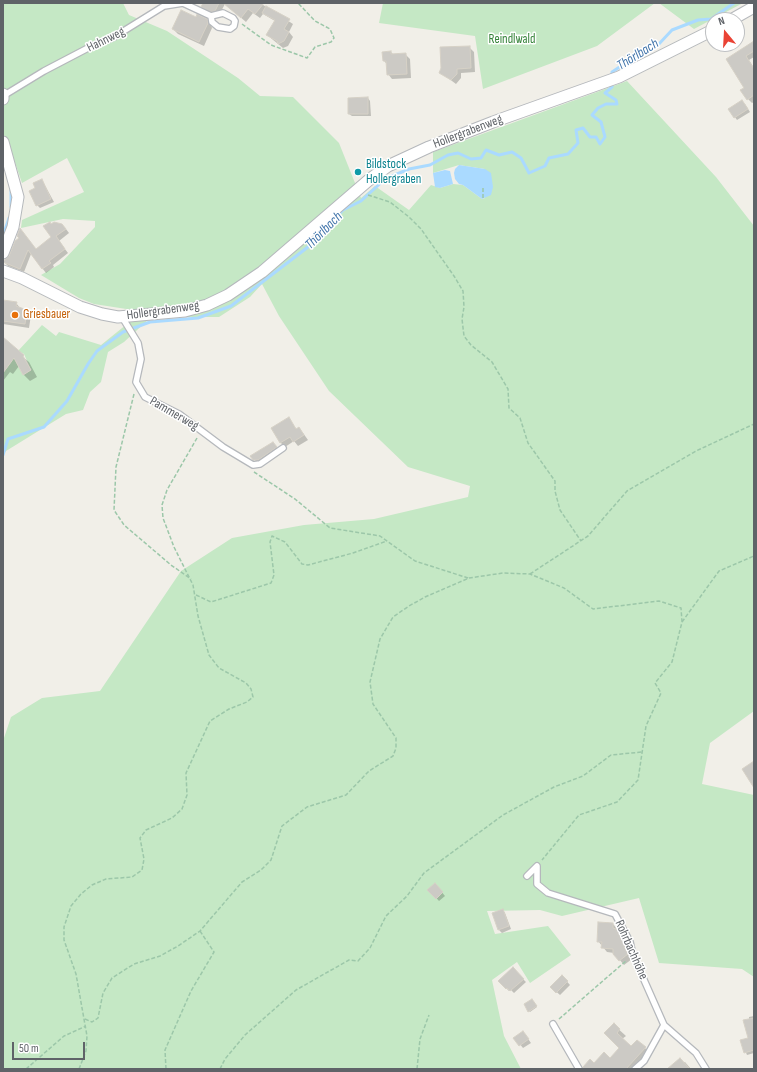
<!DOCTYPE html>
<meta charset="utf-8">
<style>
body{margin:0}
#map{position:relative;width:757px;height:1072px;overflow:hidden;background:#f1efe8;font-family:"Sofia Sans Condensed",sans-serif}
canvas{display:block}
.frame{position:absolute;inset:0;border:4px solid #5f6368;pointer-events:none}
.north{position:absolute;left:705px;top:12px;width:40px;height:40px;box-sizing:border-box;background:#fff;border:1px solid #bfc1c3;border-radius:50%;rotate:342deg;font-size:11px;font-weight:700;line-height:16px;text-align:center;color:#5f6368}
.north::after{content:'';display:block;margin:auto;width:14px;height:18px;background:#ea4335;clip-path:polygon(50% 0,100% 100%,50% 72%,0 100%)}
.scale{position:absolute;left:12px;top:1042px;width:73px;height:18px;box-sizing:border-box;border:2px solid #5f6368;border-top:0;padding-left:5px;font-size:12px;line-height:14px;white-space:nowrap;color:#5f6368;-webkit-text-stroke:3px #fff;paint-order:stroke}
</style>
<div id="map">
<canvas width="757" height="1072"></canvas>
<div class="frame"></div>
<div class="north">N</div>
<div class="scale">50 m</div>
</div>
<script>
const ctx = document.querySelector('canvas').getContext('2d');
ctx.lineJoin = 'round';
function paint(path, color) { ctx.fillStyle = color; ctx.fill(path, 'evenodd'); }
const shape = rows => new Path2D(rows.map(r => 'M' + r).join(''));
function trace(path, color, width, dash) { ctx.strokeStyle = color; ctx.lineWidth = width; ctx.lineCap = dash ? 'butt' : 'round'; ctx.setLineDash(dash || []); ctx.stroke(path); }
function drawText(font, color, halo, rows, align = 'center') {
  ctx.font = font + ' "Sofia Sans Condensed",sans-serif'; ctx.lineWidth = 3; ctx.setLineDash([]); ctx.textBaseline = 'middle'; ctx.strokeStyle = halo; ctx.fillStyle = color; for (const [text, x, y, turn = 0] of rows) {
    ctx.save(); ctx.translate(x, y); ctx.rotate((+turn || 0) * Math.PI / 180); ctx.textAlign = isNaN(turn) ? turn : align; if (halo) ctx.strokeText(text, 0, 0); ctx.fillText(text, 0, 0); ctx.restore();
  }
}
const green = shape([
 [3,3,123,3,129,15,167,31,238,78,260,96,293,97,339,143,361,198,375,186,409,210,431,185,440,188,453,184,463,185,482,199,485,198,485,169,459,165,433,173,433,152,627,81,716,177,754,226,754,711,710,743,702,784,754,795,754,977,742,969,659,963,639,898,562,916,540,910,487,911,495,934,548,926,571,955,530,983,517,962,492,980,504,1036,521,1069,3,1069,3,741,11,717,42,698,100,691,181,571,232,538,304,525,374,519,468,497,470,486,408,467,329,391,279,316,262,284,250,297,219,317,183,317,148,320,124,342,108,352,101,382,90,392,83,410,66,414,6,451,3,455,3,367,6,369,12,361,10,356,15,359,23,375,31,370,24,354,18,351,42,325,56,336,59,332,101,345,132,320,133,310,94,304,79,298,41,275,60,264,95,227,95,221,63,219,21,228,22,220,84,192,67,158,22,183,7,139,3,134],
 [383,3,655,3,597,46,483,89,475,36,379,23],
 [659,3,743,3,694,29]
]);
const water = shape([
 [459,165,485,169,491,173,493,187,491,195,482,199,463,185,459,184,455,179,454,173,455,169],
 [445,170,450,171,453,184,440,188,435,187,433,173]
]);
const shadow = shape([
 [202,3,260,3,293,24,289,32,293,37,288,46,283,48,267,35,275,21,263,14,260,18,253,13,246,22,225,4,219,15,217,16,207,11,202,7],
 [197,18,207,20,211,25,212,28,204,46,178,34,173,29],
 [754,41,754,57,749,60,754,68,754,102,752,103,748,99,746,88,728,59],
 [469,47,474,52,475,72,461,73,461,78,456,84,440,72],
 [391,52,394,55,405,54,410,59,411,78,392,79,388,74,387,64,384,61],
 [368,98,370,101,371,116,352,116,349,114],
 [745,104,750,112,737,120,729,109],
 [42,180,54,202,40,208,37,205,37,189],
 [51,225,66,229,69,233,59,241,68,253,53,265,54,267,46,273,31,254,24,272,8,266,4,262,10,256,16,242,36,250,53,237],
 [3,301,16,303,21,309,27,311,31,315,29,328,3,324],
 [3,341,29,362,37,377,30,381,23,374,19,366,13,374,10,372,3,381],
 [289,419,297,430,299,428,303,433,308,440,298,446,294,441,285,447,280,442],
 [276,446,279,450,258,463,255,460],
 [435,884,445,896,439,901,429,890],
 [503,910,505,913,511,929,502,933,499,930],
 [599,923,613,924,623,936,632,959,624,965,614,953,607,952,598,941],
 [513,969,526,982,514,993,511,990,509,991,499,981],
 [562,976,570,985,560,995,551,987],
 [533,1001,537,1007,530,1012,529,1011],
 [754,1016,754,1053,747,1055,741,1041,749,1038,749,1017],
 [614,1025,626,1036,622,1039,631,1048,645,1048,651,1054,636,1069,588,1069,594,1064,610,1060,621,1048],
 [526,1036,531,1043,523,1048,515,1038],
 [685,1062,691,1069,672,1069,683,1063]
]);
const stream = shape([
 [612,77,612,72,642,52,658,45,672,30,698,20,711,19,734,3],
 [3,168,3,169],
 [11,190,11,207],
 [3,236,9,218],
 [3,455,8,439,44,427,67,401,88,364,97,351,123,332,150,322,198,318,231,306,308,247,343,210,361,201,385,179,409,169,430,165,448,155,458,153,471,159,481,158,486,150,499,155,512,152,521,158,529,173,545,166,549,158,568,154,578,143,576,130,583,128,590,137,596,137,600,144,605,137,601,122,592,115,598,108,606,104,617,104,616,100,605,93,612,87,612,83]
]);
const building = shape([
 [203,3,219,3,215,11,211,12,201,7,203,3],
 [223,3,264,3,255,14,248,9,241,18,223,3],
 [266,6,290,19,284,29,289,32,284,41,278,44,277,41,266,35,275,20,262,13,266,6],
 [181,10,196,17,197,14,207,19,208,23,199,42,172,29,181,10],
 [754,41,754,51,746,56,754,69,754,95,747,100,740,90,744,88,726,59,754,41],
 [470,46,471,68,457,69,457,74,451,80,439,73,441,68,440,47,470,46],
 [391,51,391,54,406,53,407,74,387,75,386,61,383,61,382,52,391,51],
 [368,97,368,114,348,114,348,98,368,97],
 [742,100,748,109,734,118,728,109,742,100],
 [42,179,51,199,36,206,29,191,35,188,33,183,42,179],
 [50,222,51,224,54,222,62,224,66,229,56,236,65,249,49,261,51,263,42,269,28,250,20,269,3,262,9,256,15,241,19,238,17,236,20,228,36,249,51,237,43,226,50,222],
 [3,300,17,302,16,306,27,310,25,324,3,321,3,300],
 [3,337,24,355,23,356,31,370,23,375,14,358,3,373,3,337],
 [289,417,296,429,299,427,304,435,293,442,290,437,280,443,271,428,289,417],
 [273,442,277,447,258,460,253,460,250,456,273,442],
 [754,761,754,788,742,769,754,761],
 [435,883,443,892,436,899,427,890,435,883],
 [503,909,509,926,498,930,492,913,503,909],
 [598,922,613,923,613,928,619,930,624,939,624,946,628,954,619,961,613,954,613,949,601,948,602,942,597,942,598,922],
 [513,967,524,979,510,991,507,988,506,989,498,981,513,967],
 [562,975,568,981,556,993,550,987,562,975],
 [532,999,537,1006,528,1012,524,1004,532,999],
 [754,1018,754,1050,744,1053,740,1040,748,1038,743,1020,754,1018],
 [614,1023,620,1029,617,1033,631,1046,637,1040,646,1047,626,1069,583,1069,583,1067,590,1059,594,1063,604,1052,610,1058,619,1048,604,1033,614,1023],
 [523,1031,529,1039,519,1046,513,1038,523,1031],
 [680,1058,690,1069,667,1069,680,1058]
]);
const path = shape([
 [242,24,271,45,307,58,315,47,331,42,334,38,330,29,315,21,298,3],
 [483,188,483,198],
 [368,195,390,202,409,217,421,229,454,276,463,291,464,307,462,319,464,336,471,345,492,362,508,389,509,408,520,418,528,443,555,481,555,491,560,510,581,541],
 [134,394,116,467,114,510,124,525,171,565,191,579],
 [254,472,295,499,330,528,380,536,415,561,468,578],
 [530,574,588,536,627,491,696,451,754,424],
 [196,595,211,602,271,583,274,575,270,542,272,536,285,542,302,564,308,565,353,553,387,541],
 [682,622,719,571,754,556],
 [85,1019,92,1022,98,1018,103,993,112,978,134,964,160,956,178,946,200,931,242,882,261,870,271,860,282,826,307,807,346,795,369,771,393,756,396,748,396,738,373,704,370,682,380,639,393,617,409,606,425,597,469,578,503,573,530,574,564,588,593,609,659,601,681,608,682,622,672,662,655,683,661,693,646,726,638,780,617,802,579,815,542,860],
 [559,1019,627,960],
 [26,1069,64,1036,86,1026],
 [79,1069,86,1051,87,1036,76,974,64,940,64,927,71,906,81,894,92,885,106,879,132,877,142,870,144,859,140,838,146,830,172,818,182,809,187,795,186,773,210,721,229,709,247,702,253,697,251,689,246,683,219,668,209,655,198,616,193,585,174,547,163,518,162,505,167,490,197,438],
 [166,1069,165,1050,191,991,214,952,200,931],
 [220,1069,225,1059,245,1035,296,990,349,960,358,961,370,948,386,916,407,896,424,873,503,815,554,787,583,776,611,755,642,752],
 [417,1069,420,1039,429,1015]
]);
const service = shape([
 [3,96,44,71,88,48,114,37,164,6,183,3,211,16,223,13,233,18,235,21,234,26,230,29,218,27,212,22,211,16],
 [122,317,138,343,141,359,136,382,145,397,179,414,223,447,253,465,260,464,283,448],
 [527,876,537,866,537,884,548,893,615,914,630,942,633,955,664,1025,696,1053,706,1069],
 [553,1024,579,1069],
 [635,1069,644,1061,664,1025]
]);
const minor = shape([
 [731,20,754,7],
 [3,94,3,99],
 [3,142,18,197,13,227,3,253],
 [3,271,22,278,80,307,102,314,118,317,185,311,207,305,228,295,262,272,370,179,388,166,429,147,493,122,619,77,713,30]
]);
const markers = [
 [358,172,4,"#0f9aa8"],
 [15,315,4,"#e8710a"]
];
const streetNames = [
 ["Hahnweg",106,40,-26],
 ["Hollergrabenweg",468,132,-21],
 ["Hollergrabenweg",163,311,-8],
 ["Pammerweg",174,414,30],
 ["Rohrbachhöhe",631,950,66]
];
const parkNames = [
 ["Reindlwald",512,40]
];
const cultureNames = [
 ["Bildstock",366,165],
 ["Hollergraben",366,180]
];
const foodNames = [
 ["Griesbauer",23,315]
];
const waterNames = [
 ["Thörlbach",638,55,-32],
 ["Thörlbach",324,231,-45]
];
paint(green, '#c5e8c5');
paint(water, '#aadaff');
paint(shadow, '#0003');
trace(stream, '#aadaff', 3);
paint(building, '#cccac5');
trace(building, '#d6d1c6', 1);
trace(service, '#b5b8bc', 8);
trace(minor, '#b5b8bc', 13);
trace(path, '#9cc7a9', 1.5, [4, 2]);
trace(service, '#fff', 5.5);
trace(minor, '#fff', 11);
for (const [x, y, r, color] of markers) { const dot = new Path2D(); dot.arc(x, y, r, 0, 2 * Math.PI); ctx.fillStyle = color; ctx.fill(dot); trace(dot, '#fff', 1.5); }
drawText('13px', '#5f6368', '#fff', streetNames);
drawText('13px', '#348238', '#fff', parkNames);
drawText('13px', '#0d838f', '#fff', cultureNames, 'left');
drawText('13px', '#c56008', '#fff', foodNames, 'left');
drawText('italic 14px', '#4174aa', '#fff', waterNames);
</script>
